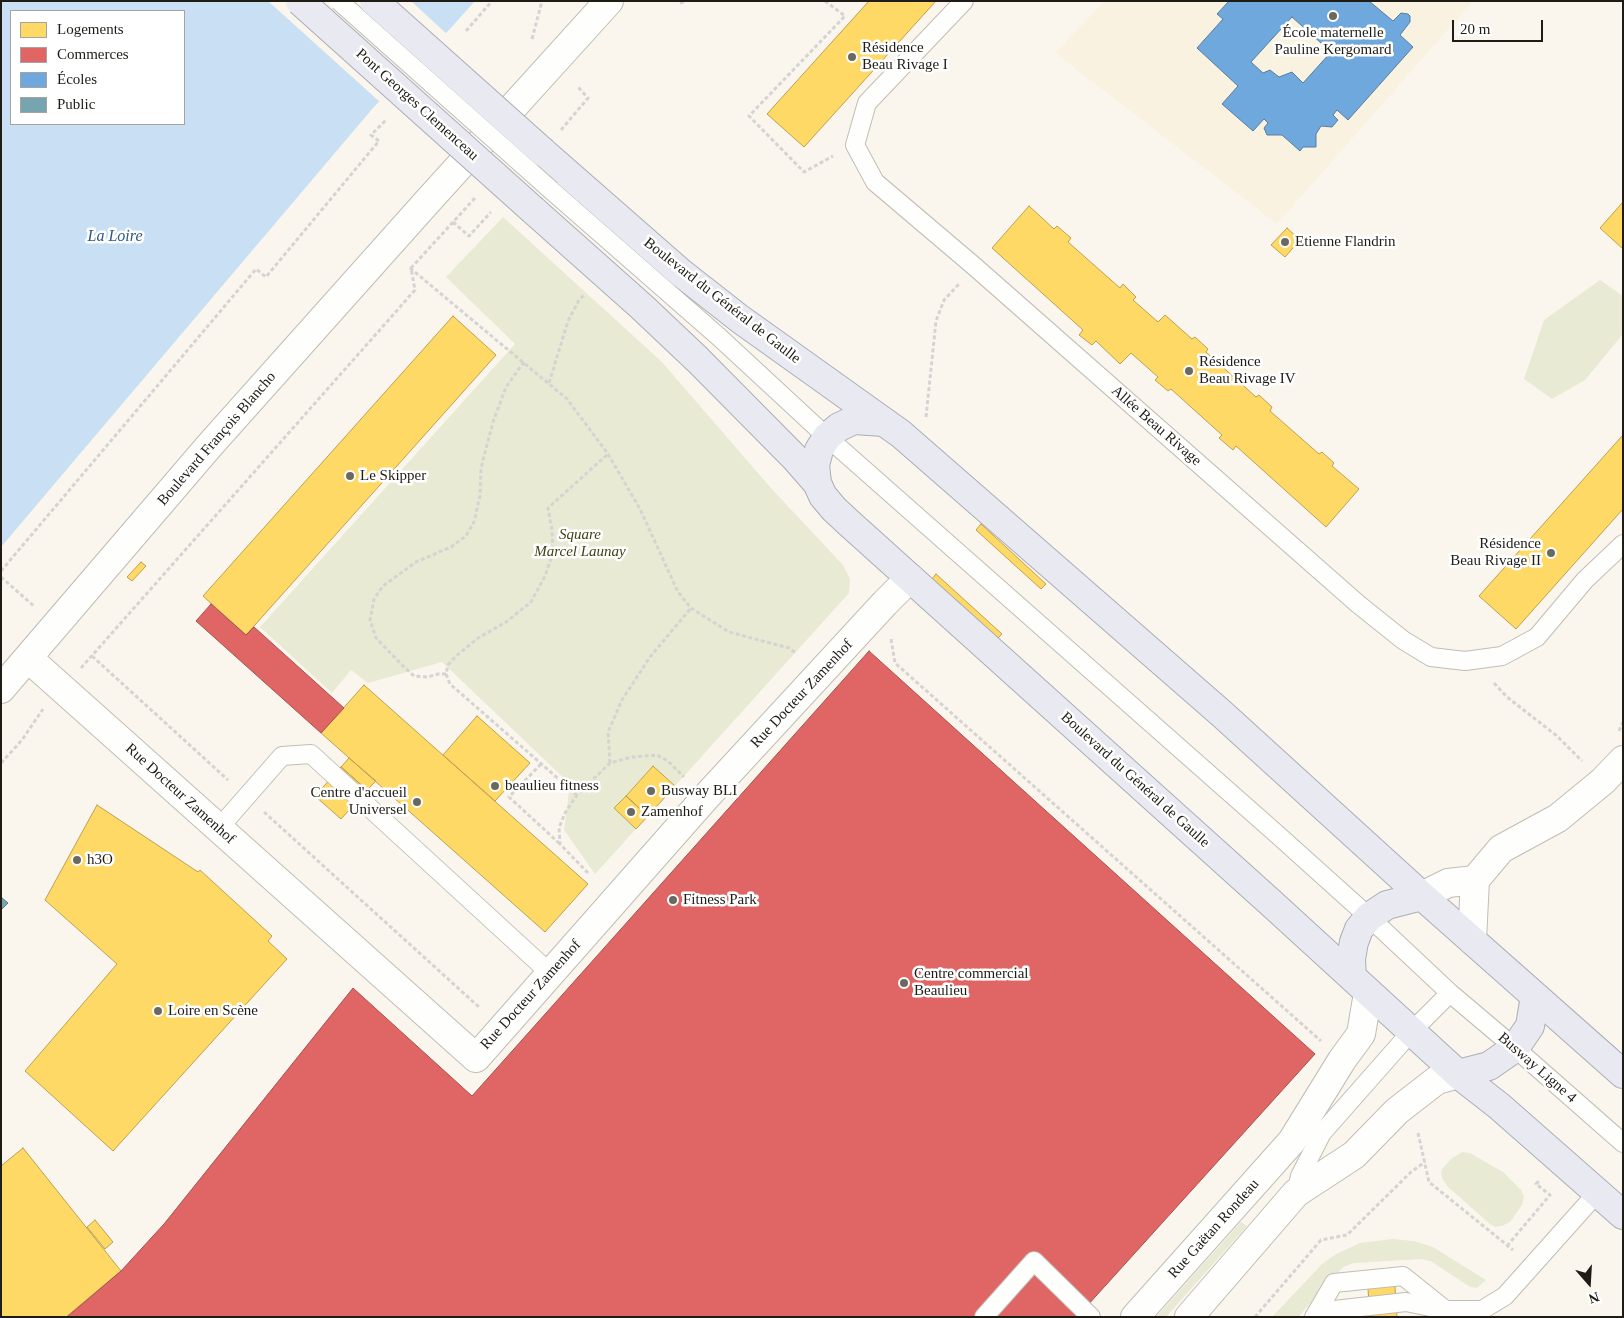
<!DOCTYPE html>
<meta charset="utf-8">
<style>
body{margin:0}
#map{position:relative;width:1624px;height:1318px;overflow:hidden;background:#faf6ee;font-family:Georgia,serif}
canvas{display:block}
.frame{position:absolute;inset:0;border:2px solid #1e1c15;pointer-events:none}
.legend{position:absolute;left:10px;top:10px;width:175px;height:115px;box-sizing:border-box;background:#fff;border:1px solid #a5a4a1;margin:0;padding:6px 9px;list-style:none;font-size:15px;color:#1e1c15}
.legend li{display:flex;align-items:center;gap:10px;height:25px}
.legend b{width:25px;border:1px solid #a5a4a1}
.north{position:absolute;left:1564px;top:1258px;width:50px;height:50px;-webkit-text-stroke:4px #fff;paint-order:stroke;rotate:161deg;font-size:14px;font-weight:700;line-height:20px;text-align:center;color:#1e1c15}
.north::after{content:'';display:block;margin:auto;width:18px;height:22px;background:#1e1c15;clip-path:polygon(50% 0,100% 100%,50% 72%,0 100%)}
.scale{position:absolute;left:1452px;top:20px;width:91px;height:22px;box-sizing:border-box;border:2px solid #1e1c15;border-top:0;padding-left:6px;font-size:15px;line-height:18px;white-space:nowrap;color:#1e1c15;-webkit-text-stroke:4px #fff;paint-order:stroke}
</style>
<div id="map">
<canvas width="1624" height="1318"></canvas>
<div class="frame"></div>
<ul class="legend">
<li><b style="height:14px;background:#ffd966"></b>Logements</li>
<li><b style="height:14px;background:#e06666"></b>Commerces</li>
<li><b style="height:14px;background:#6fa8dc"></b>Écoles</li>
<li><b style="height:14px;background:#76a5af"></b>Public</li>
</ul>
<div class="north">N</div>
<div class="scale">20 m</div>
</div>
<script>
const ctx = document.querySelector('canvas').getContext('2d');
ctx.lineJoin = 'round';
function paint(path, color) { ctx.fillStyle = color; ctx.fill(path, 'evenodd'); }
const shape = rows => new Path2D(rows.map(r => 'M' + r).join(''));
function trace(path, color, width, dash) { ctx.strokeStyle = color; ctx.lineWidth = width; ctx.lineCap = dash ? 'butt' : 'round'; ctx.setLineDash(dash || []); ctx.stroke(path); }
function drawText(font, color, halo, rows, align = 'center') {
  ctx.font = font + ' Georgia,serif'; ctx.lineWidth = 5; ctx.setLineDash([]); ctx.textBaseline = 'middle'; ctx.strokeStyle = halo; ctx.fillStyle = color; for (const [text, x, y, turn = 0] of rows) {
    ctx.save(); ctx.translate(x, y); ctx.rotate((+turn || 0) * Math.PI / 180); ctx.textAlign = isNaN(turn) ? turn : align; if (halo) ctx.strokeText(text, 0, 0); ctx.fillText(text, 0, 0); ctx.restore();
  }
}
const built = shape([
 [1105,1,1473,1,1277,224,1055,53]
]);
const green = shape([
 [503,217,662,362,770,487,843,565,850,579,849,593,675,786,653,766,614,808,636,829,595,874,564,830,570,784,442,662,368,683,351,670,332,693,260,627,515,344,446,277],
 [1600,280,1623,296,1623,334,1585,380,1552,399,1524,379,1544,320],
 [1462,1152,1470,1153,1503,1172,1521,1190,1524,1197,1522,1205,1510,1222,1502,1226,1495,1227,1490,1224,1448,1187,1443,1180,1441,1174,1442,1169,1451,1159],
 [1241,1222,1247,1226,1166,1317,1156,1317],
 [1393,1239,1414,1241,1433,1247,1486,1280,1477,1288,1470,1287,1432,1262,1423,1259,1354,1263,1343,1267,1298,1317,1272,1317,1322,1264,1336,1254,1360,1243]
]);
const water = shape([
 [1,1,475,1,449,30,373,108,1,547],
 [11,11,184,11,184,124,11,124]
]);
const pier = shape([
 [268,1,411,1,448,35,381,103]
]);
const homes = shape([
 [869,1,936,1,804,147,767,114,869,1],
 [1623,202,1623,249,1600,228,1623,202],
 [1029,206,1054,229,1057,226,1071,238,1068,242,1120,288,1123,284,1136,297,1133,300,1158,322,1165,315,1192,339,1195,337,1208,349,1206,352,1256,397,1259,395,1272,407,1270,411,1319,454,1322,452,1334,463,1332,466,1359,489,1326,527,1236,446,1233,450,1219,438,1222,435,1171,389,1168,391,1155,380,1158,377,1131,353,1120,364,1096,341,1092,345,1079,335,1083,330,992,248,1029,206],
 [1287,228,1300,240,1285,257,1271,245,1287,228],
 [453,316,496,355,246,635,203,596,453,316],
 [1623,435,1623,509,1516,629,1479,596,1623,435],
 [981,524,1046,584,1041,589,976,530,981,524],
 [141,562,146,566,132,581,127,577,141,562],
 [936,574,1002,634,997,639,931,580,936,574],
 [364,685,588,884,545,932,321,733,364,685],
 [477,716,530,763,495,801,443,755,477,716],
 [349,758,376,781,367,790,341,767,349,758],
 [653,766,675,786,648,816,626,796,653,766],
 [341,767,367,790,341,819,315,796,341,767],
 [626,796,648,816,636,829,614,808,626,796],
 [97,805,198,872,200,870,272,936,268,941,287,959,113,1151,25,1071,117,964,45,900,97,805],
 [23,1148,121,1271,66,1317,1,1317,1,1166,23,1148],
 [95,1220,113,1242,105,1249,87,1227,95,1220],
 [1394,1272,1397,1317,1370,1317,1367,1275,1394,1272]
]);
const shops = shape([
 [211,604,246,635,254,627,344,708,321,733,196,621,211,604],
 [869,651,1315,1054,1077,1317,67,1317,121,1271,164,1224,353,988,472,1096,869,651]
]);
const schools = shape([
 [1229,1,1369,1,1393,21,1401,13,1408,14,1410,16,1410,22,1400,35,1413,47,1348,120,1337,110,1333,115,1338,120,1332,127,1321,126,1316,134,1316,147,1303,147,1300,151,1282,135,1267,135,1264,128,1268,123,1264,119,1253,131,1222,104,1238,86,1197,48,1223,19,1217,14,1229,1],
 [1292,17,1331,52,1303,83,1292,72,1279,77,1270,70,1263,73,1251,62,1292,17]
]);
const public = shape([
 [1,897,8,903,1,910,1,897]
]);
const path = shape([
 [825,1,845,16,749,116,804,172,833,156],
 [680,3,686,1],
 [466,31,492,1],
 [532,39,542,1],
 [561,130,588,98,577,86],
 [453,222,469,236,491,212],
 [410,268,567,399,608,454,640,509,678,592,691,608,729,632,789,648,797,654],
 [549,383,568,321,579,300,585,294],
 [926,417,936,321,944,300,959,284],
 [1,571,256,269,266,277,379,141,371,135,387,119],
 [1,577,35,607],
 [891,639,895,663,1321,1041],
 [92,656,228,780],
 [81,668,415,290,411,268,475,198],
 [446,674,438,674,428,677,414,676,402,665,376,638,370,620,374,599,383,586,416,562,451,547,466,536,474,522,480,496,481,468,493,422,506,387,524,362],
 [1494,683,1507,697,1557,736,1582,761],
 [1619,731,1623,722],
 [1,763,22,740,43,709],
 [610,763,608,732,622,700,650,657,691,608],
 [541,764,509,797,560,844],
 [577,795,450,684,446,674,448,665,455,657,478,638,506,622,531,602,545,576,553,553,552,530,548,508,608,454],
 [264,812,480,1008],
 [588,873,560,844,559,828,565,813,577,795,610,763,632,757,657,755,668,761,684,777],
 [1418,1133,1429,1182,1513,1250],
 [1507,1246,1550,1195,1536,1184,1539,1181],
 [1255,1317,1321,1240,1347,1235,1411,1172,1425,1162]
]);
const service = shape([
 [964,1,867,103,855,145,875,182,974,266,1358,604,1403,640,1431,657,1465,661,1502,656,1537,637,1585,580,1623,544],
 [551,190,719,337,827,437,1279,836,1369,917,1450,993,1515,1048,1623,1143],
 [219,828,282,756,311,754,551,974],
 [1296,1193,1300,1176,1322,1133,1411,1032,1450,993],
 [984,1317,1034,1261,1091,1317],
 [1314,1317,1334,1283,1403,1276,1443,1308],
 [1319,1317,1334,1310,1406,1302,1445,1310,1482,1310,1505,1296,1597,1193]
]);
const minor = shape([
 [28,658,476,1058,706,797,885,603,910,578],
 [1,689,210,445,427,202,609,1]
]);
const tertiary = shape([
 [1422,896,1448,883,1475,880],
 [1472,940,1475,880,1501,849,1558,818,1603,781,1623,760],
 [1135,1317,1292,1141,1342,1060,1361,1034,1368,993],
 [1189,1317,1296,1193,1354,1155,1397,1111,1437,1080,1458,1074]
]);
const primary = shape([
 [543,152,680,272,740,319,901,434,1222,714,1422,896,1623,1074],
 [533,210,642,307,698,360,796,459,817,483,823,496,834,509,849,523,1270,902,1458,1074,1499,1106,1623,1215],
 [817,483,815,465,819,450,827,437,839,427,854,420,884,422],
 [1352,977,1351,959,1354,942,1359,929,1369,917,1387,905,1422,896],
 [1458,1074,1489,1066,1515,1048,1530,1026,1535,996]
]);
const serviceBridge = shape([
 [339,1,551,190]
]);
const primaryBridge = shape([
 [300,1,533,210],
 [374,1,543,152]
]);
const markers = [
 [1333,16,5,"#6b6861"],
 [852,57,5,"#6b6861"],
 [1285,242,5,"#6b6861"],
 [1189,371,5,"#6b6861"],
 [350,476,5,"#6b6861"],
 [1551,553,5,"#6b6861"],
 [495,786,5,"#6b6861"],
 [651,791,5,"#6b6861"],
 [417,802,5,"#6b6861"],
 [631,812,5,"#6b6861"],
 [77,860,5,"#6b6861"],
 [673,900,5,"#6b6861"],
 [904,983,5,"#6b6861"],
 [158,1011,5,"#6b6861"]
];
const poiNames = [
 ["École maternelle",1333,33,"center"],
 ["Pauline Kergomard",1333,50,"center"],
 ["Résidence",862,48],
 ["Beau Rivage I",862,65],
 ["Etienne Flandrin",1295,242],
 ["Résidence",1199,362],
 ["Beau Rivage IV",1199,379],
 ["Le Skipper",360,476],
 ["Résidence",1541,544,"right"],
 ["Beau Rivage II",1541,561,"right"],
 ["beaulieu fitness",505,786],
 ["Busway BLI",661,791],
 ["Centre d'accueil",407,793,"right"],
 ["Universel",407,810,"right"],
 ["Zamenhof",641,812],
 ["h3O",87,860],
 ["Fitness Park",683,900],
 ["Centre commercial",914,974],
 ["Beaulieu",914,991],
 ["Loire en Scène",168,1011]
];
const streetNames = [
 ["Pont Georges Clemenceau",417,105,42],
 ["Boulevard du Général de Gaulle",722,301,38],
 ["Allée Beau Rivage",1156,426,41],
 ["Boulevard François Blancho",217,439,-49],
 ["Rue Docteur Zamenhof",802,694,-47],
 ["Boulevard du Général de Gaulle",1135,780,42],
 ["Rue Docteur Zamenhof",180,794,42],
 ["Rue Docteur Zamenhof",531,995,-48],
 ["Busway Ligne 4",1537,1068,41],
 ["Rue Gaëtan Rondeau",1214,1229,-48]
];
const parkNames = [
 ["Square",580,535],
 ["Marcel Launay",580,552]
];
const waterNames = [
 ["La Loire",115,237]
];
paint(built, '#f9f2e0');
paint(green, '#e9ead4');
paint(water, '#c9dff4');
paint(pier, '#faf6ee');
paint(homes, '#ffd966');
trace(homes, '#bca04e', 1);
paint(shops, '#e06666');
trace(shops, '#a6504e', 1);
paint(schools, '#6fa8dc');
trace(schools, '#577ea0', 1);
paint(public, '#76a5af');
trace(public, '#5c7c81', 1);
trace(service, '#c1bdb6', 20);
trace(minor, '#c1bdb6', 30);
trace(tertiary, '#c1bdb6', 30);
trace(primary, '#abadb6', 30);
trace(path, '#d5d4d2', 3, [4, 2.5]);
trace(service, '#fefefc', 18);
trace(minor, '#fefefc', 28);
trace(tertiary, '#fefefc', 28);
trace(primary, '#e9eaf1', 28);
trace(serviceBridge, '#c1bdb6', 20, []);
trace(primaryBridge, '#abadb6', 30, []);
trace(serviceBridge, '#fefefc', 18);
trace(primaryBridge, '#e9eaf1', 28);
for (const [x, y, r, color] of markers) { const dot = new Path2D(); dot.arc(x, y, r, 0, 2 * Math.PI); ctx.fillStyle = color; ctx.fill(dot); trace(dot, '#fff', 2); }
drawText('15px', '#1e1c15', '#fff', poiNames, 'left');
drawText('15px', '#1e1c15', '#fff', streetNames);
drawText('italic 15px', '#3d4210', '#fff', parkNames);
drawText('italic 16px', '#2b5a85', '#fff', waterNames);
</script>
